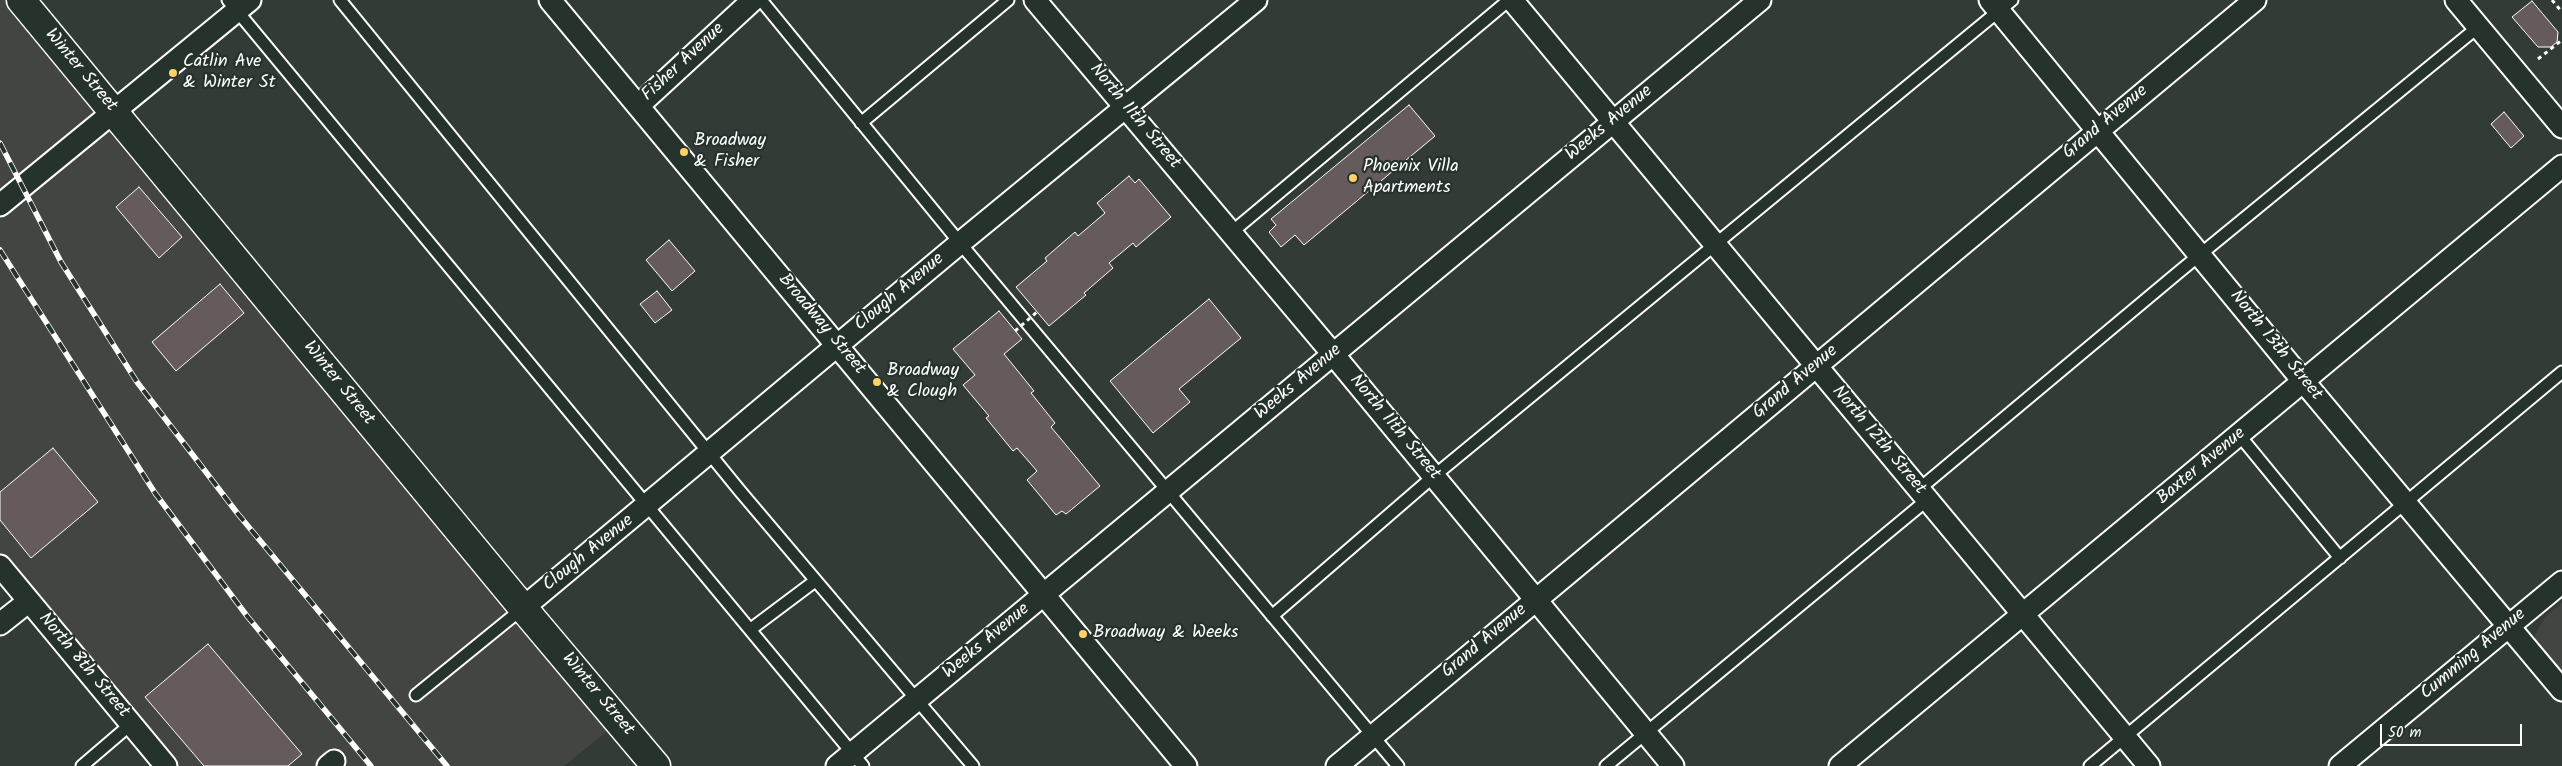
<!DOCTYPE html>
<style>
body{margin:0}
#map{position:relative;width:2562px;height:766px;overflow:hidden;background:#333b37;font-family:Kalam,sans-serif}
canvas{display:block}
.scale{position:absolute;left:2380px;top:724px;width:142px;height:22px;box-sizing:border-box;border:2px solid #fff;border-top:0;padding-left:6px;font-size:15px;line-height:18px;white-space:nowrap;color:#fff;-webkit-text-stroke:4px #26332d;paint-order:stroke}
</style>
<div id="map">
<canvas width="2562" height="766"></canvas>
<div class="scale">50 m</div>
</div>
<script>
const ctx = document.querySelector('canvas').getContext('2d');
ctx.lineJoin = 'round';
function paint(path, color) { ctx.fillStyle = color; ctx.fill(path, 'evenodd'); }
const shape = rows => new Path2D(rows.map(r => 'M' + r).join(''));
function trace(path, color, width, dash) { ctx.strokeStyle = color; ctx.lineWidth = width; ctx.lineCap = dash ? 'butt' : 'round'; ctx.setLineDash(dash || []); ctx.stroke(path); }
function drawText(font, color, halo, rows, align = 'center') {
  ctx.font = font + ' Kalam,sans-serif'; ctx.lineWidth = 4.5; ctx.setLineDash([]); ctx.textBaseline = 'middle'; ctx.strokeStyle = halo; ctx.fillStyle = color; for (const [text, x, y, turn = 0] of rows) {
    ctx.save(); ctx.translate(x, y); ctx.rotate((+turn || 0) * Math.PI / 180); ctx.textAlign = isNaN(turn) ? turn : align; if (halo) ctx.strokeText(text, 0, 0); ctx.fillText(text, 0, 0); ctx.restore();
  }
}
const built = shape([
 [0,0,21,0,620,721,564,766,166,766,0,566],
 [2562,603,2562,680,2536,645,2535,635,2545,617]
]);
const building = shape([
 [2532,1,2558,32,2557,42,2551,47,2538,47,2512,17,2532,1],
 [1409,105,1435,136,1304,245,1295,235,1281,247,1269,232,1276,225,1271,219,1409,105],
 [2504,112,2524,136,2511,148,2491,124,2504,112],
 [1129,176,1135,183,1139,179,1171,217,1136,247,1133,243,1109,263,1113,268,1084,293,1086,295,1049,326,1016,287,1047,261,1045,258,1075,232,1078,236,1105,213,1097,203,1129,176],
 [139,187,182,237,159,258,116,207,139,187],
 [669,240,695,271,672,291,646,260,669,240],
 [220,284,244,313,176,371,152,342,220,284],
 [657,291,672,310,655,323,640,304,657,291],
 [1209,299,1241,338,1179,389,1190,402,1153,433,1110,381,1209,299],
 [999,311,1022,339,1004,354,1034,391,1031,393,1055,423,1051,427,1100,486,1066,514,1062,511,1056,515,1027,480,1037,471,1017,448,1013,451,986,418,989,416,963,385,975,375,953,349,999,311],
 [53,448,98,502,31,558,0,520,0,492,53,448],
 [208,644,302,754,288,766,204,766,145,697,208,644]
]);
const path = shape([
 [2552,0,2562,12],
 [2538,59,2562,40]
]);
const lane = shape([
 [228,0,863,766],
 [340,0,740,491,973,766],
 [761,0,960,243,1398,766],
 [861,123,1008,0],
 [1232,232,1509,0],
 [2240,436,2340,558],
 [1918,490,2180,271,2478,27],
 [1272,616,1434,476,2012,0],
 [751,629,815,581],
 [416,695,523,608],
 [82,766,131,724],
 [1606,766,1927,500],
 [2090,766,2562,372]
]);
const street = shape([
 [550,0,1186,766],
 [1035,0,1333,354,1673,766],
 [1512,0,2149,766],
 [1990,0,2304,382,2562,690],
 [2456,0,2562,127],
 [638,106,753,0],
 [0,205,250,0],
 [0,566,166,766],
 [523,608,960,243,1256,0],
 [0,624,29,601],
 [328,766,334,761],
 [837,766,1760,0],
 [1337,766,2255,0],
 [1840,766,2562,166],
 [2340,766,2562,582]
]);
const secondary = shape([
 [21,0,523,608,656,766]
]);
const rail = shape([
 [0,143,61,262,137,382,238,514,447,766],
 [0,250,155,493,247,616,371,766]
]);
const pathBridge = shape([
 [1015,331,1037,312]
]);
const markers = [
 [173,73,5,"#ffd166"],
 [684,152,5,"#ffd166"],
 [1353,178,5,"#ffd166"],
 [877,382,5,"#ffd166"],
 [1083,634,5,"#ffd166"]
];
const poiNames = [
 ["Catlin Ave",183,63],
 ["& Winter St",183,84],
 ["Broadway",694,142],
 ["& Fisher",694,163],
 ["Phoenix Villa",1363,168],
 ["Apartments",1363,189],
 ["Broadway",887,372],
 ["& Clough",887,393],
 ["Broadway & Weeks",1093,634]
];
const streetNames = [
 ["Fisher Avenue",684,63,-43],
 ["Winter Street",80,71,50],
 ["North 11th Street",1134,117,50],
 ["Grand Avenue",2106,123,-40],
 ["Weeks Avenue",1610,124,-40],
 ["Clough Avenue",900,293,-40],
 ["Broadway Street",821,325,50],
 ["North 13th Street",2275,346,51],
 ["Weeks Avenue",1299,383,-40],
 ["Grand Avenue",1796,383,-40],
 ["Winter Street",338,384,51],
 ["North 11th Street",1394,428,50],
 ["North 12th Street",1878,441,50],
 ["Baxter Avenue",2202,467,-40],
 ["Clough Avenue",589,554,-39],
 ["Weeks Avenue",987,642,-40],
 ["Grand Avenue",1485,642,-40],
 ["Cumming Avenue",2474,655,-40],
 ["North 8th Street",83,666,50],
 ["Winter Street",597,695,50]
];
paint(built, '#424542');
paint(building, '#655b5d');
trace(building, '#fff', 1);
trace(lane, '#fff', 15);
trace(street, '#fff', 25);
trace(secondary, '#fff', 31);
trace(path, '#fff', 3, [4, 4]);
trace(lane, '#26332d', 11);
trace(street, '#26332d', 21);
trace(secondary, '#26332d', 28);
trace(rail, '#fff', 5.5);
trace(rail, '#26332d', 4, [11]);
trace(pathBridge, '#fff', 3, [4, 4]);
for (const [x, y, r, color] of markers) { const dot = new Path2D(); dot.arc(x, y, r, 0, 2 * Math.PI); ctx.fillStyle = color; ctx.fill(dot); trace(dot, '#26332d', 2); }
drawText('18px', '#fff', '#26332d', poiNames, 'left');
drawText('18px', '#fff', '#26332d', streetNames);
</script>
